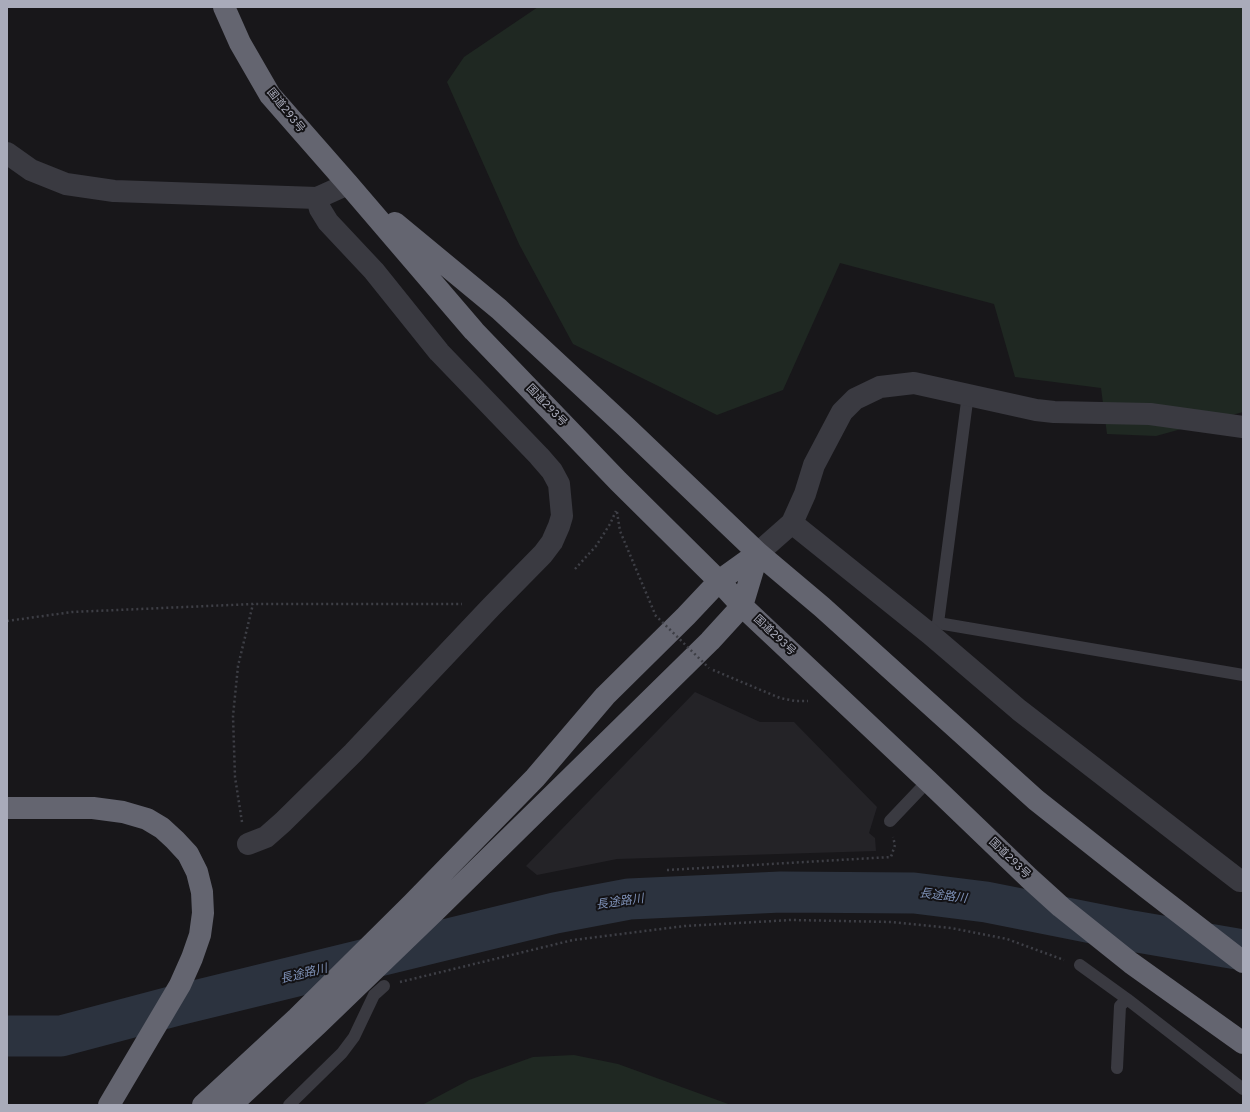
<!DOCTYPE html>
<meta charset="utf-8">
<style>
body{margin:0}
#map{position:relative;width:1250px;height:1112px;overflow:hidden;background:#18171a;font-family:Overpass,sans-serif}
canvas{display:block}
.frame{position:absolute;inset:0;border:8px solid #a9abba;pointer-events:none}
</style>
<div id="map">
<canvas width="1250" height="1112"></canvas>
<div class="frame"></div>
</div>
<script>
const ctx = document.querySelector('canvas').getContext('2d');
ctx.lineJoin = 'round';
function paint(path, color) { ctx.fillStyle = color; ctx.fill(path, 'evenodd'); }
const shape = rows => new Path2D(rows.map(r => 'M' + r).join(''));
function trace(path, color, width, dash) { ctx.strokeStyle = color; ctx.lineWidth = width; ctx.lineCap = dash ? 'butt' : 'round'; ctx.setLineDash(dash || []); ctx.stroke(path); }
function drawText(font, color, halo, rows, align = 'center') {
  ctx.font = font + ' Overpass,"Noto Sans JP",sans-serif'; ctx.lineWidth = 4; ctx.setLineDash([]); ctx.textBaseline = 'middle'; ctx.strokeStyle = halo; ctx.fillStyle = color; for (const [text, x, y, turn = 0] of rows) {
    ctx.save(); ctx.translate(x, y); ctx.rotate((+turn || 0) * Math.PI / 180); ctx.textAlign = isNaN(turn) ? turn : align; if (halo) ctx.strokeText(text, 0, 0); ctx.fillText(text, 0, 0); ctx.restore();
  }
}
const built = shape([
 [695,692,760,722,794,722,877,807,869,833,875,838,876,851,617,859,537,875,526,866]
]);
const green = shape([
 [538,7,1243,7,1243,412,1156,436,1107,434,1101,388,1015,377,994,304,840,263,783,390,717,415,573,344,519,244,447,82,464,57],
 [574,1055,618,1064,731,1105,422,1105,469,1080,533,1057]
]);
const river = shape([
 [7,1036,61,1036,178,1005,555,913,629,899,781,892,914,893,986,902,1132,931,1243,950]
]);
const path = shape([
 [617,512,620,531,655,614],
 [575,569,596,546,610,524,616,511],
 [7,621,72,612,253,604,462,604],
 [713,670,780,698,795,701,808,701],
 [242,822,235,777,233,716,238,666,253,604],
 [667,870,891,857,895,845,893,837],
 [400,982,573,940,685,926,791,920,891,922,951,928,1007,939,1064,960]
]);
const lane = shape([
 [938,623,1243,675],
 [933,629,938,623,968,394],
 [890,821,928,781],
 [1080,965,1127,999,1243,1089],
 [1117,1068,1120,1006,1127,999],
 [289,1105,342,1053,354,1037,374,995,384,986]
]);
const street = shape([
 [7,153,31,170,66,184,114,191,317,198,348,184],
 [792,523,805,494,814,465,842,412,855,399,880,387,914,383,1036,410,1054,412,1150,414,1243,427],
 [758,553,792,523,930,634,1019,710,1240,881],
 [248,844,266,837,283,822,353,753,491,607,543,554,552,542,559,526,562,516,559,484,552,471,539,456,439,352,374,271,328,222,320,209,317,198]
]);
const highway = shape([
 [224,7,240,43,270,95,348,184,474,331,618,481,719,581,742,606,928,781,1029,878,1061,907,1131,963,1243,1043],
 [395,223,499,309,626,427,758,553,822,607,1036,800,1146,887,1243,962],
 [7,808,93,808,123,812,147,819,162,828,175,840,188,854,197,872,202,892,203,913,200,935,192,958,180,985,109,1105],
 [203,1105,297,1018,412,904,535,778,605,696,686,616,719,581,758,553],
 [231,1105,318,1024,436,910,710,641,742,606,758,553]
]);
const pathBridge = shape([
 [655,615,709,668]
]);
const streetNames = [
 ["国道293号",285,111,51],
 ["国道293号",546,406,46],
 ["国道293号",774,636,43],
 ["国道293号",1009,859,44]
];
const waterNames = [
 ["長途路川",943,897,7],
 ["長途路川",620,903,-8],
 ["長途路川",304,975,-14]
];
paint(built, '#242327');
paint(green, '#1f2822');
trace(river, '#2c333f', 41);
trace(path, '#3e3f46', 2.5, [2, 3]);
trace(lane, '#3a3a41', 12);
trace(street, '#3a3a41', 22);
trace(highway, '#646570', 22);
trace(pathBridge, '#3e3f46', 2.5, [2, 3]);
drawText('11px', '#a9abba', '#131215', streetNames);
drawText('italic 12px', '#7e91b7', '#131215', waterNames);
</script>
